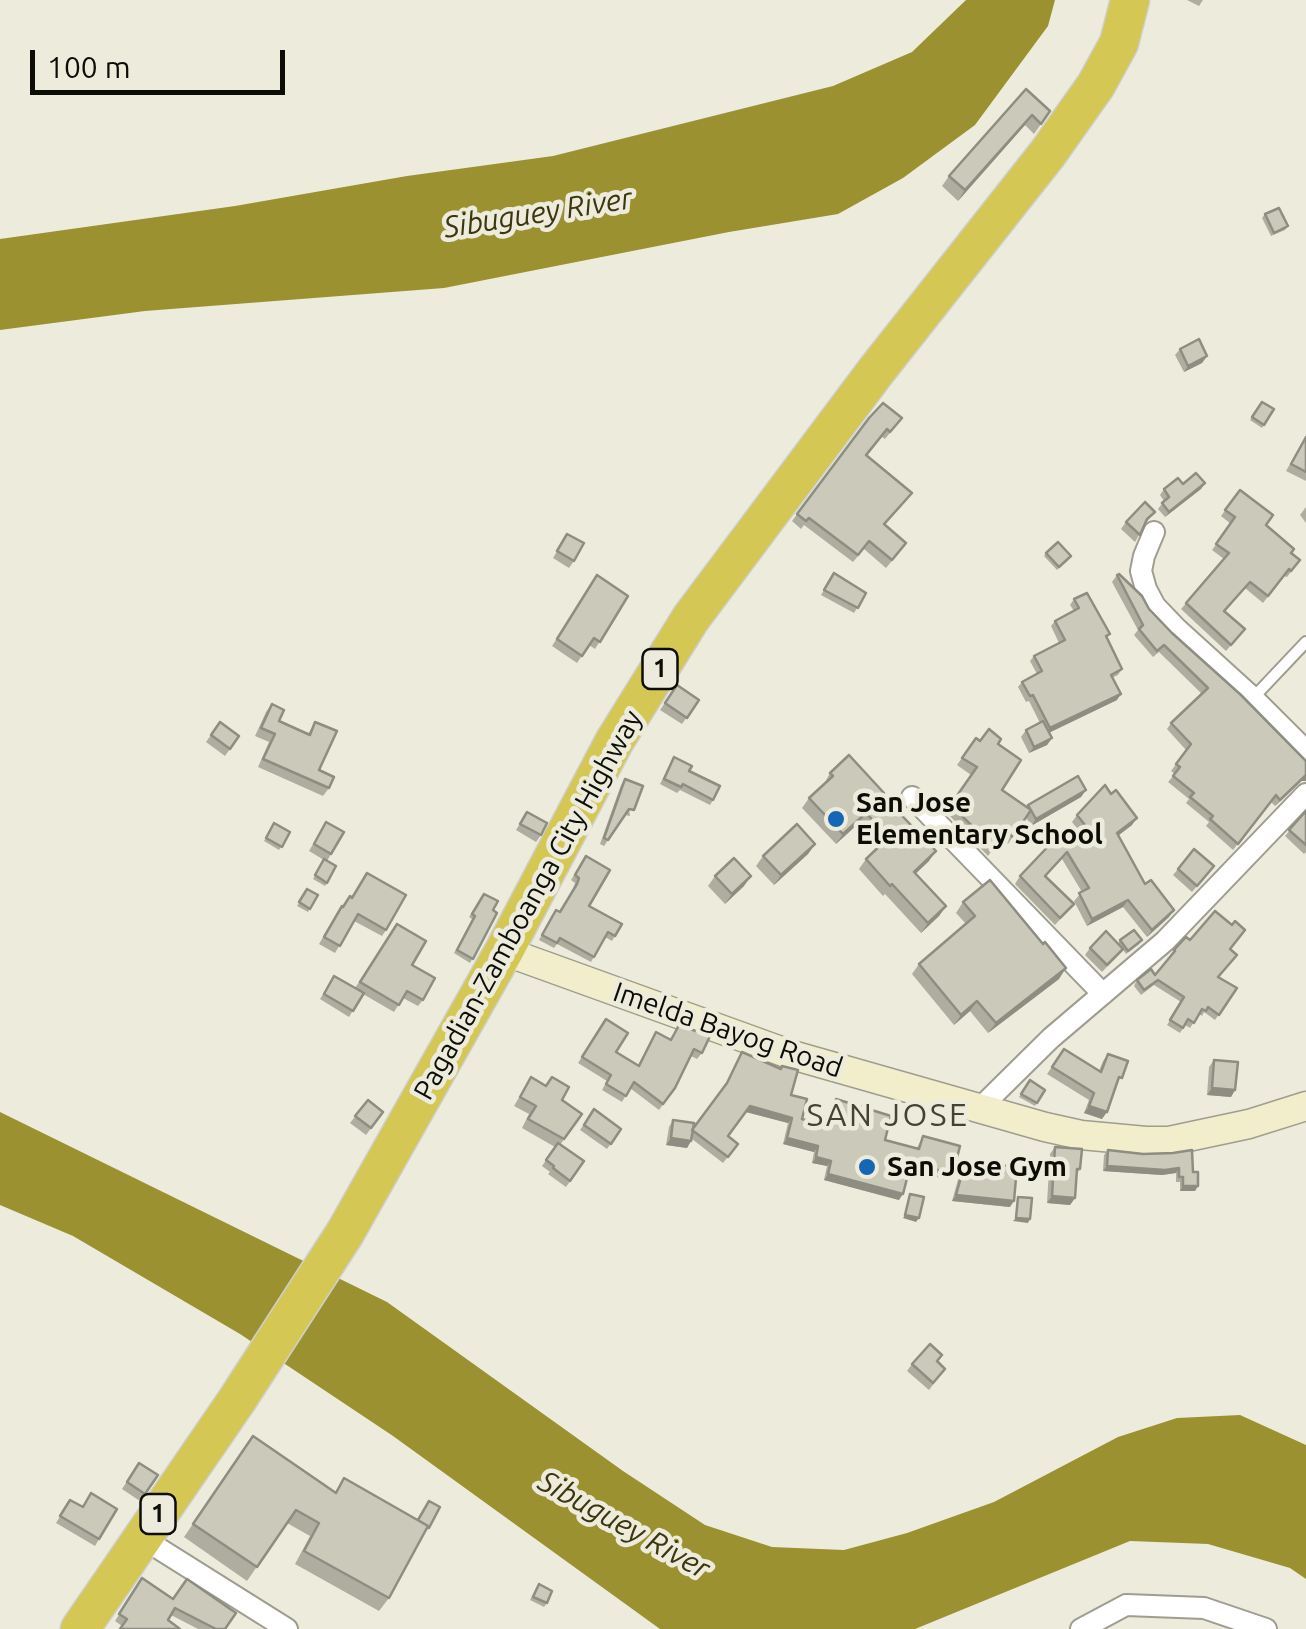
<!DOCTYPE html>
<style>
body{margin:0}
#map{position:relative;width:1306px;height:1629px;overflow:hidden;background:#edecdc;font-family:Ubuntu,sans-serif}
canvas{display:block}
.scale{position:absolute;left:30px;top:50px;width:255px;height:45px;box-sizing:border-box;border:5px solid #0d0d08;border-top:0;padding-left:12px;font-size:30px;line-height:35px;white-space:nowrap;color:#0d0d08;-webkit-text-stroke:8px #edecdc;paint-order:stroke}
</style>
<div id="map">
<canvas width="1306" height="1629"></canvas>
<div class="scale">100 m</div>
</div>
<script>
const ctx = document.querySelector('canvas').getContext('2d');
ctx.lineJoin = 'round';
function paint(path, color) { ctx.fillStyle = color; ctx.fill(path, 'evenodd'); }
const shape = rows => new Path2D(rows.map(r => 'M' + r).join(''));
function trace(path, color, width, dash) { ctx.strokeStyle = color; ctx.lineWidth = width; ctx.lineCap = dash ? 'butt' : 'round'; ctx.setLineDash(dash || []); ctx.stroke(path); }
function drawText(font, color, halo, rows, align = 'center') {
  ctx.font = font + ' Ubuntu,sans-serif'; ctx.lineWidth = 9; ctx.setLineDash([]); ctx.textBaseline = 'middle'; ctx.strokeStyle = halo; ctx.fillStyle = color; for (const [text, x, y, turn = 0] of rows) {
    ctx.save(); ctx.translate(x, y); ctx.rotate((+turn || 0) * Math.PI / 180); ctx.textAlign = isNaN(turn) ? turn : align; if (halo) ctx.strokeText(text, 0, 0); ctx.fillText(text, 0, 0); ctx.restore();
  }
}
const water = shape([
 [966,0,1055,0,1048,26,975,125,903,178,838,214,729,232,444,288,145,311,0,330,0,239,235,206,407,176,553,156,833,86,912,52],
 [0,1112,387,1302,623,1471,705,1525,772,1547,844,1550,907,1533,994,1502,1118,1437,1177,1418,1240,1415,1306,1445,1306,1579,1290,1568,1208,1544,1130,1541,915,1629,660,1629,393,1436,240,1334,73,1236,0,1205]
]);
const lane = shape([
 [1253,698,1306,642]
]);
const street = shape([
 [1154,532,1144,556,1141,571,1146,589,1155,606,1177,629,1253,698,1306,751],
 [912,797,1103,994],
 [980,1108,1051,1038,1165,941,1306,794],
 [142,1538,287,1629],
 [1081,1629,1126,1605,1204,1608,1266,1629]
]);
const secondary = shape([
 [504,951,792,1055,1045,1127,1081,1135,1146,1141,1169,1141,1249,1124,1306,1106]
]);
const highway = shape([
 [80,1629,237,1400,345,1233,504,951,614,742,691,618,876,371,1048,153,1096,85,1119,43,1130,0]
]);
const wall = shape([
 [1187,0,1203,0,1199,6],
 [1026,89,1050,111,1034,134,1025,125,958,201,942,186,949,176],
 [1265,214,1288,226,1285,230,1271,236,1262,218],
 [1180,349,1207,356,1202,363,1184,372,1175,355],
 [1262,402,1274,409,1262,428,1250,420],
 [869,418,902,418,885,439,882,437,867,456,907,500,885,525,901,550,886,568,864,549,853,562,804,525,801,529,792,521],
 [1306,436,1306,481,1286,471],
 [1205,483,1201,489,1165,517,1158,509,1164,501,1160,495,1164,489,1183,484],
 [1240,490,1266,525,1300,560,1287,577,1284,576,1263,603,1245,588,1225,612,1245,629,1226,651,1181,609,1224,559,1212,550,1231,524,1221,516],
 [1306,507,1306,523,1300,515],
 [1155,512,1145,524,1135,542,1121,529,1126,522],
 [563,541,574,561,569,568,553,558],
 [1046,553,1071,556,1057,570,1044,556],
 [834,573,866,593,854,613,821,595],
 [597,575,628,596,595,649,589,645,577,663,552,646],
 [1117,575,1172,633,1306,761,1306,781,1301,781,1275,806,1271,802,1233,850,1206,826,1209,822,1186,803,1189,799,1168,782,1175,774,1171,771,1186,750,1167,729,1171,723,1202,694,1159,652,1153,657,1134,635,1138,630,1112,582],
 [1074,599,1110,634,1107,638,1122,669,1118,675,1112,678,1117,700,1049,733,1052,738,1047,745,1029,753,1021,737,1026,730,1040,723,1029,701,1026,702,1018,687,1022,682,1037,674,1030,661,1034,656,1059,643,1051,626,1055,621,1074,611,1070,605],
 [677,685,699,700,682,724,660,710],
 [272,704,279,721,308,734,315,722,319,770,329,788,323,796,258,767,269,742,255,736,266,712],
 [220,722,239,736,225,756,206,742],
 [976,738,980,741,998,744,1002,790,1027,807,1086,790,1081,797,1031,826,1026,817,1008,844,1000,839,988,856,949,815,954,807,951,805,971,775,957,765],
 [674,757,689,771,713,800,710,805,680,790,677,793,660,784],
 [830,773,882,795,929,861,916,873,946,906,939,916,921,933,885,894,883,896,859,869,866,859,880,846,859,823,836,844,802,808,809,798,824,784],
 [625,779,630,816,625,815,604,846,600,844,621,785],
 [1306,811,1306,852,1304,854,1285,836],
 [527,812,541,835,536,842,516,830],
 [1077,815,1132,825,1118,836,1145,884,1169,917,1147,937,1123,907,1087,926,1074,901,1082,892,1062,859,1045,877,1074,904,1055,925,1015,884,1020,876,1078,830,1072,822],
 [326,822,331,854,327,861,336,866,325,886,313,879,324,860,309,851],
 [274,823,290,832,279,850,264,841],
 [815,844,808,854,774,885,756,866,763,856],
 [586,856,589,906,622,924,612,941,605,937,591,962,557,944,554,948,539,940,552,915,560,912,573,889,575,883,571,880],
 [1214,866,1192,892,1173,875,1178,869],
 [367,873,386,930,382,936,354,921,335,953,319,944,337,913,342,906,343,907,352,898],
 [715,876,744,886,725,904,708,886],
 [307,889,318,895,308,912,297,906],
 [484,894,493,910,497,913,470,963,454,953,472,919,469,917],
 [963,902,1059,979,988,1033,970,1011,954,1025,912,974,919,964,966,924,956,913],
 [397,924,412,965,423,1000,418,1006,403,998,394,1012,363,994,349,1017,320,999,334,976,355,988],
 [1120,940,1139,944,1126,954,1123,950,1102,972,1085,955,1090,948,1118,943],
 [1190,940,1230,949,1219,977,1237,988,1215,1020,1204,1012,1202,1016,1199,1014,1190,1028,1185,1025,1180,1033,1167,1025,1181,1002,1154,985,1141,995,1134,986,1137,980,1155,975,1171,956,1170,955,1174,950],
 [606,1019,616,1052,638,1065,656,1032,670,1040,679,1025,702,1053,697,1059,691,1056,675,1088,659,1110,630,1088,622,1102,602,1090,607,1081,578,1063],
 [1064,1049,1099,1071,1103,1061,1108,1054,1117,1084,1102,1119,1084,1113,1089,1100,1047,1074],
 [742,1052,791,1095,802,1119,826,1125,832,1105,836,1099,885,1140,917,1148,923,1136,953,1174,949,1180,910,1170,899,1200,824,1180,827,1166,812,1163,814,1152,783,1144,788,1123,746,1112,728,1136,738,1144,723,1163,692,1139,687,1148,666,1145,669,1127,673,1120,693,1130,724,1088],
 [1214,1060,1235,1090,1231,1097,1207,1095,1209,1067],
 [531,1077,546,1085,552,1077,562,1100,582,1114,560,1145,584,1161,566,1187,548,1174,550,1172,542,1166,555,1147,522,1128,529,1114,514,1106],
 [1030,1080,1045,1090,1035,1106,1019,1097],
 [368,1100,383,1112,366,1135,350,1123],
 [594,1109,621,1129,607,1149,580,1130],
 [1055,1147,1080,1169,1076,1175,1075,1198,1070,1205,1047,1203,1050,1154],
 [1108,1150,1193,1172,1198,1186,1195,1191,1180,1191,1180,1182,1176,1182,1176,1173,1162,1175,1103,1171,1104,1155],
 [986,1164,1010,1207,952,1201,959,1176,963,1170,981,1177,982,1170],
 [937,1362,945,1369,929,1390,907,1371,912,1364],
 [253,1436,335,1492,344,1478,429,1528,426,1531,389,1598,379,1611,295,1564,310,1536,287,1523,247,1581,184,1537],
 [139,1463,158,1475,140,1501,122,1489],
 [70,1500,99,1539,95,1546,56,1523],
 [142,1578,173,1599,225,1629,198,1629,171,1615,168,1620,122,1626,115,1621],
 [536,1588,547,1603,544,1607,530,1600]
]);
const shadedWall = shape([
 [1032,115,1025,125,958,201,965,190],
 [1207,356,1202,363,1184,372,1188,366],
 [1205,483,1201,489,1165,517,1169,512],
 [1121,694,1117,700,1046,734,1050,728],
 [1052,738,1047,745,1029,753,1034,747],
 [1306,775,1306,781,1301,781,1275,806,1280,800],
 [1086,790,1081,797,1031,826,1036,819],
 [866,813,859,823,836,844,843,834],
 [1137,818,1132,825,1112,840,1117,833],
 [815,844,808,854,774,885,781,875],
 [936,851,929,861,907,882,914,872],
 [751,876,744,886,725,904,732,894],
 [1128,900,1123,907,1087,926,1092,919],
 [946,906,939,916,921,933,928,923],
 [1174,910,1169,917,1147,937,1152,930],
 [1066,968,1059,979,988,1033,996,1023],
 [977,1001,970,1011,954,1025,961,1015],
 [1212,1088,1235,1090,1231,1097,1207,1095],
 [750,1106,792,1118,788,1123,746,1112],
 [1089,1106,1107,1112,1102,1119,1084,1113],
 [671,1138,691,1141,687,1148,666,1145],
 [787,1138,818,1146,814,1152,783,1144],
 [816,1157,831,1161,827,1166,812,1163],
 [911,1163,953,1174,949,1180,907,1169],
 [1107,1166,1179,1168,1176,1173,1162,1175,1103,1171],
 [828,1174,903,1194,899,1200,824,1180],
 [1183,1186,1198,1186,1195,1191,1180,1191],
 [956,1195,1014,1201,1010,1207,952,1201],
 [1052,1196,1075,1198,1070,1205,1047,1203],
 [905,1215,919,1218,916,1222,903,1218],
 [1016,1218,1030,1219,1028,1223,1013,1221]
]);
const building = shape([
 [1026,89,1050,111,1041,124,1032,115,965,190,949,176,1026,89],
 [1279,208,1288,226,1274,233,1265,214,1279,208],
 [1199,339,1207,356,1188,366,1180,349,1199,339],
 [1262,402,1274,409,1264,425,1252,417,1262,402],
 [883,403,902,418,890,432,887,429,866,455,912,493,884,524,906,543,892,560,869,541,858,555,809,518,806,521,797,514,869,418,883,403],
 [1306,437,1306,472,1291,464,1306,437],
 [1196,473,1205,483,1169,512,1162,503,1169,497,1164,489,1178,478,1183,484,1196,473],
 [1240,490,1273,515,1266,525,1294,549,1291,553,1300,560,1291,571,1289,569,1268,596,1250,582,1224,611,1245,629,1231,645,1186,603,1229,553,1216,544,1235,517,1225,510,1240,490],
 [1145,502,1155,512,1147,519,1140,535,1126,522,1145,502],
 [567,534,584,543,574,561,557,551,567,534],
 [1058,542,1071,556,1059,567,1046,553,1058,542],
 [834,573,866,593,858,608,824,590,834,573],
 [1119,574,1142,596,1149,609,1172,633,1241,695,1306,761,1306,775,1280,800,1276,795,1238,844,1210,819,1213,816,1190,797,1194,793,1173,776,1180,767,1176,764,1191,744,1171,723,1208,688,1164,645,1157,651,1139,629,1143,625,1117,575,1119,574],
 [597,575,628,596,600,642,594,638,582,656,557,639,597,575],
 [1087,593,1110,634,1106,636,1122,669,1111,675,1121,694,1050,728,1033,695,1030,696,1022,682,1042,671,1034,656,1065,640,1055,621,1079,608,1074,599,1087,593],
 [677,685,699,700,687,718,665,703,677,685],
 [272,704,284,710,279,721,310,735,315,722,337,731,319,770,334,777,329,788,263,759,275,734,261,728,272,704],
 [1043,721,1052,738,1034,747,1026,730,1043,721],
 [220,722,239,736,230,749,211,735,220,722],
 [989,729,1001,739,998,744,1021,760,1002,790,1031,810,1013,837,1005,831,994,848,954,808,960,799,956,797,977,767,962,758,976,738,980,741,989,729],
 [849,755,884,793,882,795,936,851,914,872,946,906,928,923,892,884,890,886,866,859,889,837,866,813,843,834,809,798,833,776,830,773,849,755],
 [674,757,692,766,689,771,720,786,713,800,683,784,681,787,664,779,674,757],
 [1078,776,1086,790,1036,819,1028,805,1078,776],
 [625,779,643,786,634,810,629,809,608,840,604,838,625,779],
 [1105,785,1111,794,1116,790,1137,818,1117,833,1145,884,1151,880,1174,910,1152,930,1128,900,1092,919,1079,893,1089,888,1067,852,1045,876,1074,904,1060,918,1020,876,1057,837,1062,842,1085,825,1077,815,1105,785],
 [1306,811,1306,845,1289,830,1306,811],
 [527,812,547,823,541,835,520,824,527,812],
 [326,822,344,832,331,854,314,844,326,822],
 [274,823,290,832,282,847,266,838,274,823],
 [797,824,815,844,781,875,763,856,797,824],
 [1194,849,1214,866,1197,886,1178,869,1194,849],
 [586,856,610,870,589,906,622,924,615,936,608,932,594,957,560,938,557,943,542,935,556,910,560,912,577,884,579,878,575,875,586,856],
 [734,858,751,876,732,894,715,876,734,858],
 [324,859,336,866,327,883,315,875,324,859],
 [367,873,406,895,386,930,358,914,340,946,324,937,342,906,343,907,350,896,352,898,367,873],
 [990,880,1043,944,1045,942,1066,968,996,1023,977,1001,961,1015,919,964,975,916,963,902,990,880],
 [307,889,318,895,310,909,299,902,307,889],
 [484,894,498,901,493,910,497,913,473,959,457,950,475,916,472,914,484,894],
 [1215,911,1232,925,1235,921,1245,930,1230,949,1237,955,1218,977,1237,988,1219,1015,1208,1007,1206,1011,1202,1009,1194,1023,1188,1019,1183,1028,1170,1020,1184,997,1158,980,1144,990,1137,980,1151,969,1155,975,1175,951,1174,950,1186,937,1190,940,1215,911],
 [397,924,426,941,412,965,435,978,423,1000,407,991,399,1005,360,982,397,924],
 [1134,930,1142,940,1128,951,1120,940,1134,930],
 [1106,931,1123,949,1107,965,1090,948,1106,931],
 [334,976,364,993,353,1011,324,994,334,976],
 [606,1019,628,1033,616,1052,639,1066,656,1032,671,1040,679,1025,710,1036,702,1053,694,1049,675,1088,663,1104,634,1082,626,1096,606,1084,611,1075,582,1057,606,1019],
 [1064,1049,1101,1072,1108,1054,1128,1061,1122,1078,1119,1077,1107,1112,1089,1106,1094,1093,1052,1067,1064,1049],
 [742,1052,781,1069,782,1066,798,1070,791,1095,807,1099,802,1119,828,1126,836,1099,891,1116,885,1140,919,1149,923,1136,960,1146,953,1174,911,1163,903,1194,828,1174,831,1161,816,1157,818,1146,787,1138,792,1118,750,1106,728,1136,738,1144,728,1157,692,1130,727,1083,742,1052],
 [1214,1060,1238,1062,1235,1090,1212,1088,1214,1060],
 [531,1077,546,1086,552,1077,569,1087,562,1100,582,1114,564,1139,528,1119,536,1106,520,1097,531,1077],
 [1030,1080,1045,1090,1037,1103,1021,1094,1030,1080],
 [368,1100,383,1112,371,1128,355,1116,368,1100],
 [594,1109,621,1129,611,1144,584,1125,594,1109],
 [673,1120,694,1123,691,1141,671,1138,673,1120],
 [558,1143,584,1161,570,1181,553,1168,554,1166,546,1160,558,1143],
 [1055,1147,1082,1149,1080,1169,1077,1169,1075,1198,1052,1196,1055,1147],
 [1108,1150,1143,1154,1173,1153,1192,1150,1193,1172,1198,1172,1198,1186,1183,1186,1183,1177,1179,1177,1179,1168,1165,1170,1107,1166,1108,1150],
 [986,1164,1017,1167,1014,1201,956,1195,963,1170,985,1178,986,1164],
 [910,1194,924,1197,919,1218,905,1215,910,1194],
 [1018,1197,1032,1198,1030,1219,1016,1218,1018,1197],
 [930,1344,942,1355,937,1361,945,1369,933,1383,912,1364,930,1344],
 [253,1436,336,1493,344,1478,428,1526,389,1598,304,1551,319,1523,296,1510,257,1567,193,1524,253,1436],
 [139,1463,158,1475,145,1494,127,1482,139,1463],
 [91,1493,117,1509,99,1539,60,1516,70,1500,83,1507,91,1493],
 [429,1501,440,1507,429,1528,428,1526,418,1520,429,1501],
 [142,1578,173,1599,187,1579,236,1613,225,1629,216,1629,175,1608,168,1620,180,1629,120,1629,127,1619,119,1614,142,1578],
 [539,1584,552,1591,547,1603,533,1597,539,1584]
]);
const markers = [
 [836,819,10,"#1666b4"],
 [867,1167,10,"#1666b4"]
];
const shields = [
 [660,669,35],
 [158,1514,35]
];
const shieldNames = [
 ["1",660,669],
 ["1",158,1514]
];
const poiNames = [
 ["San Jose",856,803],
 ["Elementary School",856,835],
 ["San Jose Gym",887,1167]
];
const streetNames = [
 ["Pagadian-Zamboanga City Highway",528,905,-61],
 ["Imelda Bayog Road",728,1030,19]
];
const waterNames = [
 ["Sibuguey River",538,213,-9],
 ["Sibuguey River",624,1525,29]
];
const quarterNames = [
 ["SAN JOSE",888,1115]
];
paint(water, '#9c9130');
trace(lane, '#9e9d8f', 14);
trace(street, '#9e9d8f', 24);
trace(secondary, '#9e9d8f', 31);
trace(highway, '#cfcfce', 41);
trace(lane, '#fff', 10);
trace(street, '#fff', 20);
trace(secondary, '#f2eecc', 28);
trace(highway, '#d4c754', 38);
paint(wall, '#aeada0');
paint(shadedWall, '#8d8d82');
paint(building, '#cac9ba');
trace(building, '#8d8d82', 2.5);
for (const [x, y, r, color] of markers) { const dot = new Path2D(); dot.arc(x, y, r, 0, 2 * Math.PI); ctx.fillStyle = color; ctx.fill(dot); trace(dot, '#edecdc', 4); }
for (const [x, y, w] of shields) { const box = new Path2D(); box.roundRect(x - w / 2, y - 20, w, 40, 8); ctx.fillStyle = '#edecdc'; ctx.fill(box); trace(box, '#0d0d08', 2.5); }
drawText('bold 25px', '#0d0d08', null, shieldNames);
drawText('bold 28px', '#0d0d08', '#edecdc', poiNames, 'left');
drawText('28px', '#0d0d08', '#edecdc', streetNames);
drawText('italic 30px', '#3b360d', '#edecdc', waterNames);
ctx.letterSpacing = '2.5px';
drawText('32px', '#434235', '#edecdc', quarterNames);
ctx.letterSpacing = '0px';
</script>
